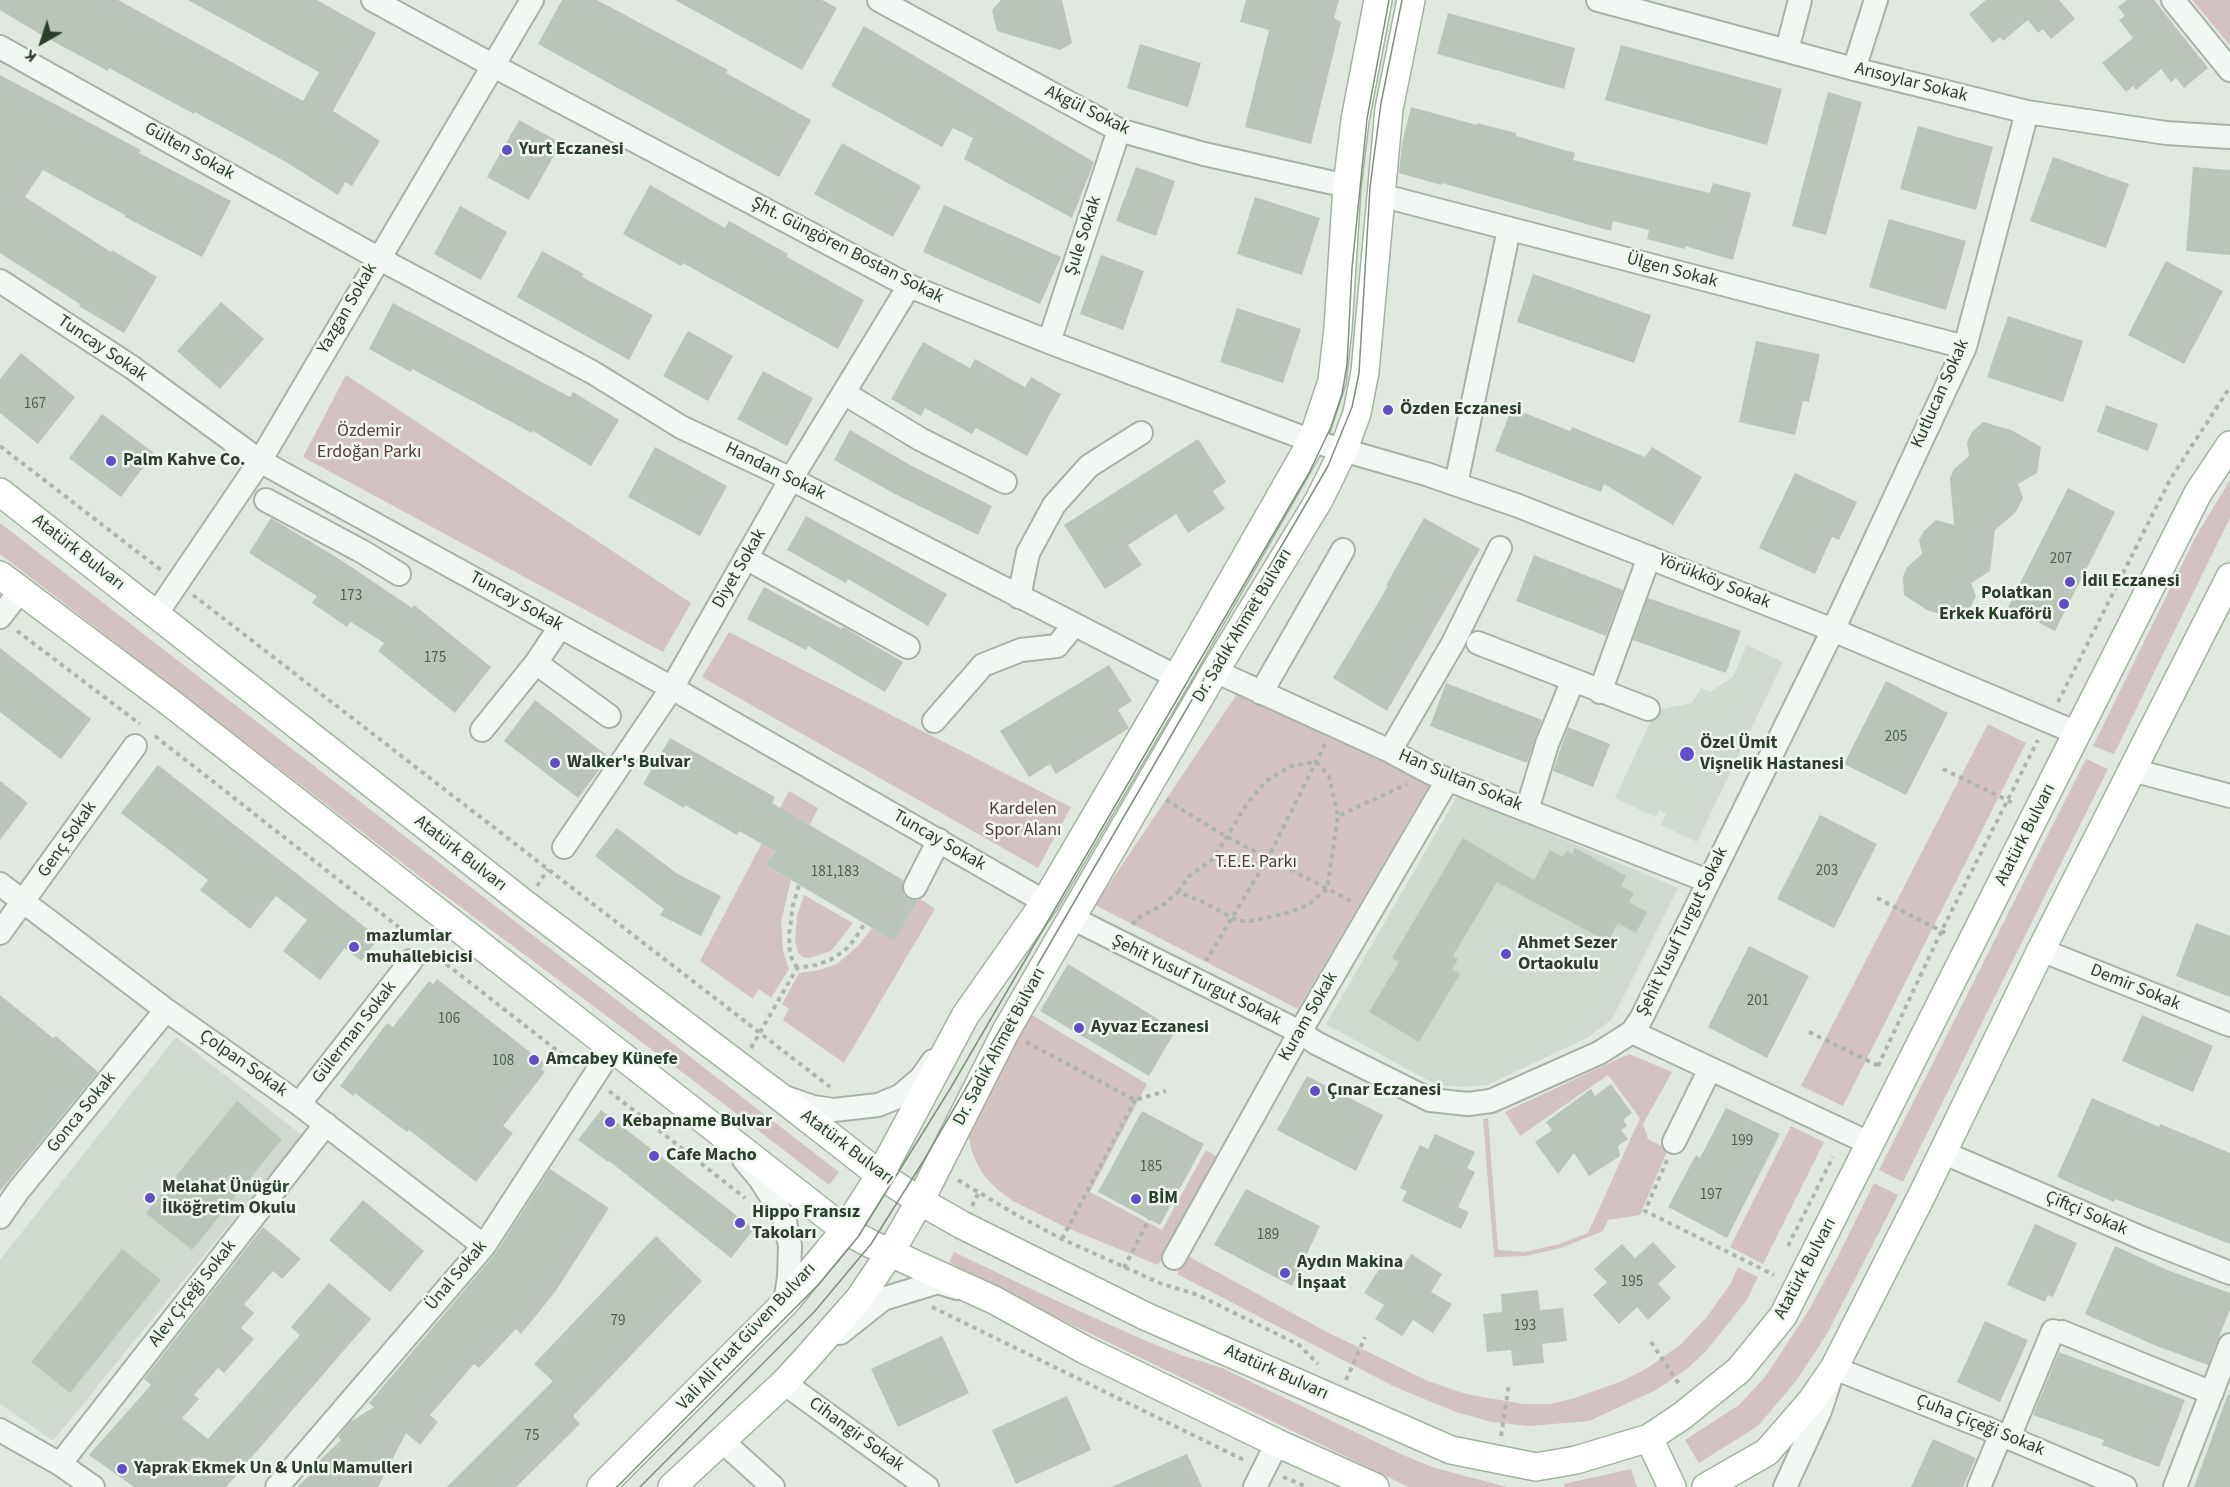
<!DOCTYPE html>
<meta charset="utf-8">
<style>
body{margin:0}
#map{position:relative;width:2230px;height:1487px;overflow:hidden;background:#e1e8e0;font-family:"Source Sans 3",sans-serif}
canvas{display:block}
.north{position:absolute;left:12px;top:12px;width:60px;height:60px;-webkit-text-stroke:4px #f0f6f0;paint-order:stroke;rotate:219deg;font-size:16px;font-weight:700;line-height:24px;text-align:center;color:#2b3f2a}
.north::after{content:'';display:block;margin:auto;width:21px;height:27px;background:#2b3f2a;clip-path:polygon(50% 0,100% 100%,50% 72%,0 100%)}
</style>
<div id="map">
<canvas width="2230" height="1487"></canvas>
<div class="north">K</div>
</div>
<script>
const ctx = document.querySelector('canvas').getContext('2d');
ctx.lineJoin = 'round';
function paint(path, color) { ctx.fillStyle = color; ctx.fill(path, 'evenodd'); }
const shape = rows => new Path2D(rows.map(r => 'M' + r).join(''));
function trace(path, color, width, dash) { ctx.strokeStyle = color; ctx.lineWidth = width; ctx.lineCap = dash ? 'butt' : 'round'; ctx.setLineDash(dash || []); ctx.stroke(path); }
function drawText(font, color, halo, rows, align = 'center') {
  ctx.font = font + ' "Source Sans 3",sans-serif'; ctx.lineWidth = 5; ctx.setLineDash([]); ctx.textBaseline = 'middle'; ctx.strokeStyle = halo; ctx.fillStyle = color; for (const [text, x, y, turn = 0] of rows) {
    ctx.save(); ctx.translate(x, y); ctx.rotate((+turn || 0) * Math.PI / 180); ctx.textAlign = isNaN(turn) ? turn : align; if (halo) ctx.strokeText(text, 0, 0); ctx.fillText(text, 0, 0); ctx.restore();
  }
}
const built = shape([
 [1747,645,1783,662,1697,842,1661,825,1666,813,1659,810,1656,817,1615,798,1656,710,1692,703,1701,688,1710,692,1733,677],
 [1458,795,1678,888,1612,1019,1587,1038,1487,1085,1464,1087,1436,1085,1326,1024],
 [176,1037,302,1135,53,1441,0,1404,0,1260]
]);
const green = shape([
 [2192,0,2230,0,2230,45],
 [346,375,691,603,663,652,303,457],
 [2230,480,2230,518,2114,754,2093,746,2195,538],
 [0,523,839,1172,829,1185,698,1084,431,885,0,554],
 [729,632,1071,807,1038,868,702,677],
 [1237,694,1430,784,1298,1009,1095,905],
 [1988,724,2026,743,1843,1106,1801,1086],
 [2086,759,2108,769,1903,1182,1879,1170],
 [789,791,818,808,810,825,795,817,766,865,791,880,781,922,783,950,789,969,771,998,759,989,753,999,700,961],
 [804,895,853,923,831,951,810,958,803,957,798,953,795,941,797,916],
 [919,898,935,909,844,1063,783,1020,789,1009,782,1004,799,973,820,970,837,964,858,946,872,928,894,940],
 [1030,1014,1147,1084,1090,1192,1162,1230,1206,1150,1217,1157,1158,1265,1067,1228,1013,1201,998,1190,985,1177,976,1162,971,1149,968,1130],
 [1629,1054,1672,1072,1643,1124,1648,1139,1668,1149,1640,1215,1608,1220,1603,1231,1561,1248,1526,1256,1494,1257,1483,1119,1488,1118,1498,1250,1524,1252,1559,1244,1588,1233,1640,1118,1608,1075,1520,1136,1505,1112],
 [1791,1126,1824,1142,1763,1264,1730,1247],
 [1874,1183,1898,1195,1827,1334,1796,1381,1758,1426,1699,1463,1685,1440,1739,1405,1765,1377,1809,1310,1836,1260],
 [954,1252,1046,1296,1144,1340,1181,1355,1222,1368,1403,1455,1432,1467,1507,1487,1409,1487,1039,1309,949,1262],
 [1186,1255,1327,1332,1428,1381,1466,1394,1523,1404,1551,1404,1575,1398,1622,1381,1646,1369,1680,1345,1706,1318,1731,1283,1738,1267,1758,1277,1747,1300,1706,1351,1687,1369,1656,1390,1589,1421,1529,1426,1492,1422,1456,1412,1393,1386,1177,1274],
 [1631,1469,1637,1487,1565,1487,1564,1484]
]);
const building = shape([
 [0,0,118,0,303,101,319,72,188,0,317,0,376,33,333,111,380,141,352,186,345,182,338,195,286,162,195,112,194,114,109,68,108,71,38,33,0,10],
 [562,0,597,0,728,70,726,73,811,120,779,177,538,44],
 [675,0,822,0,837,8,802,70],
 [1001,0,1062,0,1072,43,1060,50,997,31,992,10],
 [1246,0,1339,0,1334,18,1341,22,1311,144,1245,127,1269,30,1240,22],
 [1986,0,2059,0,2075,19,2051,39,2043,29,2038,33,2028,20,2003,41,2000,37,1993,43,1969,14],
 [2127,0,2154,0,2208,68,2184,88,2176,78,2171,82,2161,69,2136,90,2133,86,2126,92,2102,63,2133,38,2119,20,2125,16,2118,7],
 [1448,13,1575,48,1564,89,1437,54],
 [864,26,1094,162,1072,218,964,159,973,138,953,128,942,147,831,86],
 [1140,44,1201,63,1188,107,1127,88],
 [1621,45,1782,89,1767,145,1605,100],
 [0,75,141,150,139,153,231,201,202,257,125,217,125,215,43,170,25,197,111,252,112,250,157,277,124,333,79,306,80,304,0,253],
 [1828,92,1862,102,1826,235,1792,226],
 [1411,107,1477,125,1477,123,1516,133,1516,136,1575,153,1573,160,1710,193,1713,183,1751,193,1733,260,1685,246,1685,249,1647,239,1649,230,1613,221,1611,231,1442,183,1441,185,1399,173,1402,143],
 [519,120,561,143,529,200,487,177],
 [1918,126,1993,147,1976,210,1900,189],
 [842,143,921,186,893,237,814,194],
 [2053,157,2129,184,2106,248,2030,221],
 [1136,167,1175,181,1156,236,1116,221],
 [2193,167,2230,170,2230,255,2186,251],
 [650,185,725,228,729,221,788,254,787,257,864,300,838,349,683,263,681,266,623,234],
 [1255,197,1320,218,1302,275,1237,254],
 [944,205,1061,257,1040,304,923,252],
 [460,206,507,232,481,280,434,254],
 [1889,219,1966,241,1946,310,1869,287],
 [542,251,584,274,582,277,653,315,629,360,517,297],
 [1101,255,1144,271,1123,330,1080,314],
 [2166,261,2223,291,2184,364,2128,335],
 [1533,274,1651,315,1634,363,1517,322],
 [221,302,264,339,220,389,177,351],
 [393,303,570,397,573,392,619,420,591,466,533,431,532,433,412,369,411,372,369,349],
 [1237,308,1301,329,1283,383,1220,362],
 [2008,316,2083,341,2063,402,1987,377],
 [688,331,733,356,708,401,663,376],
 [1756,341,1820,354,1809,402,1803,401,1795,435,1739,422],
 [923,342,970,368,975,359,1025,387,1031,377,1061,394,1027,456,976,428,972,434,925,408,921,416,891,399],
 [21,353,75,397,38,444,0,413,0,379],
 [763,371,813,398,787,446,737,419],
 [2106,405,2158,424,2148,451,2097,432],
 [1512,408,1570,431,1572,427,1645,457,1652,447,1702,477,1673,525,1604,484,1601,492,1495,451],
 [102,414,154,453,121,497,69,458],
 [1983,422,2011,430,2041,447,2037,473,2018,484,2023,498,2016,512,1995,530,1990,571,1971,583,1976,596,1969,610,1958,620,1927,610,1904,595,1903,577,1907,567,1922,554,1919,540,1924,531,1936,520,1954,525,1950,478,1954,469,1969,456,1967,442,1972,432],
 [850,430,910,465,992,506,978,535,895,494,834,460],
 [1198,439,1226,482,1213,491,1225,509,1188,533,1176,514,1128,545,1142,565,1105,589,1064,525],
 [655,447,727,486,700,536,628,497],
 [1795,473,1857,502,1839,540,1832,537,1815,574,1759,548],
 [2068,488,2115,512,2055,631,2008,607],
 [806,516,947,594,928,626,848,579,846,583,787,550],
 [271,518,341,560,412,608,414,605,491,667,455,713,378,651,384,643,351,622,347,627,312,603,317,596,249,553],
 [1424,518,1480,549,1387,711,1333,678,1388,586,1386,585],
 [1534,555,1623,590,1606,636,1516,601],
 [764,587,842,629,843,627,903,662,885,692,808,646,806,650,747,619],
 [1648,598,1741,631,1726,673,1633,640],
 [0,648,91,719,61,759,0,712],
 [1109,665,1132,701,1118,710,1129,728,1056,774,1050,764,1029,777,1000,731],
 [1886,681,1948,713,1906,795,1844,764],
 [1446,683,1542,720,1527,763,1430,726],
 [535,700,609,757,578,798,504,741],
 [1568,727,1610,744,1593,787,1553,771],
 [670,738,775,797,772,803,903,880,902,887,904,895,909,899,918,900,894,941,766,865,775,851,739,831,737,835,685,805,684,808,643,784],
 [158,765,379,938,361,961,345,948,320,980,283,951,307,920,276,896,250,929,200,890,208,880,121,813],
 [0,781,28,803,0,840],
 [1820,815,1877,844,1834,928,1777,899],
 [617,828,676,873,721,896,701,936,660,915,664,909,595,856],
 [1463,838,1534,880,1550,850,1563,857,1567,851,1572,854,1575,848,1626,876,1621,886,1634,893,1629,902,1647,912,1636,933,1618,923,1608,942,1497,882,1453,956,1458,959,1452,970,1460,974,1419,1042,1369,1012,1399,962,1392,958],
 [2196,923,2230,936,2230,997,2176,976],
 [1749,946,1809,976,1767,1058,1708,1027],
 [1068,964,1176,1030,1149,1076,1040,1011],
 [437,979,545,1064,541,1069,545,1072,503,1126,513,1133,476,1182,409,1130,407,1132,355,1093,353,1096,340,1086,387,1023,393,1027,429,981,433,984],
 [0,995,53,1038,56,1036,98,1072,0,1191],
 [2142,1015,2213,1046,2193,1092,2122,1061],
 [1307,1076,1383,1115,1356,1171,1277,1130],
 [1611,1084,1632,1113,1623,1120,1627,1126,1621,1130,1628,1139,1618,1146,1620,1156,1589,1176,1574,1153,1558,1174,1535,1142,1552,1130,1546,1122,1591,1089,1595,1096],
 [2092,1098,2159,1127,2160,1124,2230,1153,2230,1244,2115,1199,2114,1202,2057,1177],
 [237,1101,282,1139,192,1250,146,1213],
 [1726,1108,1780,1134,1727,1238,1668,1207,1696,1155,1700,1158],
 [601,1110,754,1229,731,1258,609,1161,608,1162,578,1140],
 [1142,1111,1204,1144,1160,1225,1098,1192],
 [1435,1134,1475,1152,1467,1168,1475,1172,1458,1207,1469,1212,1461,1229,1402,1201,1407,1191,1400,1188,1420,1145,1428,1149],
 [550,1169,609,1208,555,1292,521,1334,516,1329,479,1368,474,1364,430,1415,438,1422,420,1445,406,1433,378,1487,297,1487,320,1465,317,1463,341,1440,338,1437,350,1422,374,1407,369,1403,495,1254],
 [1246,1189,1320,1226,1292,1286,1214,1245],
 [363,1200,424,1251,390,1292,329,1240],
 [2035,1224,2077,1243,2053,1297,2048,1295,2045,1302,2007,1285],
 [263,1227,301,1259,282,1279,273,1271,244,1304,254,1313,241,1328,254,1339,224,1373,218,1368,194,1395,199,1399,182,1418,208,1439,300,1335,291,1327,329,1283,371,1319,226,1487,134,1487,89,1455,151,1385,144,1379],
 [656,1236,702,1281,573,1416,580,1424,516,1487,447,1487,553,1381,534,1364],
 [1653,1242,1676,1267,1658,1284,1671,1298,1648,1320,1637,1307,1619,1324,1593,1295,1607,1282,1594,1269,1622,1244,1635,1258],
 [2115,1246,2167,1270,2230,1293,2230,1309,2208,1365,2154,1345,2085,1314],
 [122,1249,161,1280,70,1393,31,1362],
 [1411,1254,1442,1274,1431,1292,1452,1304,1433,1333,1413,1320,1402,1336,1375,1319,1384,1305,1364,1293,1385,1260,1401,1270],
 [1538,1290,1540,1310,1563,1308,1567,1341,1542,1344,1544,1363,1513,1366,1511,1350,1487,1352,1483,1314,1502,1312,1501,1294],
 [1985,1321,2028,1340,2000,1402,1957,1382],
 [942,1336,969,1393,898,1427,871,1369],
 [2059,1352,2185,1400,2159,1467,2102,1445,2104,1440,2033,1415],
 [2228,1394,2230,1395,2230,1487,2194,1487],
 [1067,1396,1091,1450,1016,1484,992,1430],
 [1933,1439,1976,1458,1963,1487,1911,1487],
 [1187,1454,1202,1487,1111,1487]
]);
const path = shape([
 [0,446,161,570],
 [193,595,830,1087],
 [17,631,140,724],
 [2058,702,2171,478,2230,387],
 [155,736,414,939],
 [1325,744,1268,858,1351,901],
 [1943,769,2015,804],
 [1166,800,1227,837,1268,858,1206,961],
 [537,886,548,869],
 [1178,892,1188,877,1213,859,1248,802,1266,781,1291,766,1316,762,1329,776,1338,816],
 [1877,898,1949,935],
 [1133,925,1136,919,1164,904,1178,892,1203,902,1238,921,1251,921,1284,914,1308,905,1327,889,1338,816,1407,784],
 [432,953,577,1066],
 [797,968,790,955,789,935,793,905,799,885],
 [1809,1032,1879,1066],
 [1026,1042,1135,1100,1166,1091],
 [751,1048,797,968,816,965,830,960,844,951,854,940,865,923],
 [1878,1066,1941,932,2038,740],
 [609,1091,745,1198],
 [1667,1160,1645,1211,1774,1275],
 [958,1180,1015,1214,1062,1239,1162,1284,1198,1295,1299,1345,1318,1364],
 [972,1206,979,1192],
 [1062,1239,1135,1100],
 [1788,1246,1833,1157],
 [1124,1268,1149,1219],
 [932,1307,1246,1461],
 [1651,1342,1681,1387],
 [1346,1380,1365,1337],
 [1501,1436,1509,1384],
 [1283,1477,1307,1487]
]);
const minor = shape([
 [373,0,492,65,909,286,1049,342,1312,441,1426,474,1516,505,1833,630,2077,733],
 [879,0,1119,130,1204,154,1347,186],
 [1598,0,1854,69,2027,112,2166,133,2230,137],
 [2173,0,2230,70],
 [0,47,378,258,592,372,681,427,791,479,1177,677],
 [1787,50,1800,0],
 [1854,69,1876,0],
 [1380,195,1965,347],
 [0,281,133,368,260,461,672,688,1045,902],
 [1049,342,1119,130],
 [844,393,920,439,1005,482],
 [1456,484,1509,229],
 [266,500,363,552,399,574],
 [746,558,908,647],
 [1019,597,1028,553,1054,505,1089,466,1141,433],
 [157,613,260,461,532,0],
 [0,617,20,591],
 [1478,643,1648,709],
 [536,663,609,716],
 [1215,671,1390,751,1431,773,1708,881],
 [1600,692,1649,557],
 [1261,693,1343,550],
 [934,721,983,665,1021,650,1057,646,1074,625],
 [482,730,536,663,560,627],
 [1390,751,1453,643,1500,548],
 [2132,770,2230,796],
 [1527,810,1547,744,1573,680],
 [564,847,672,688,791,479,909,286],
 [0,884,166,1010,299,1104,484,1246],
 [915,887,939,840],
 [1072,918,1300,1032,1316,1043,1430,1100,1468,1104,1491,1101,1599,1053,1632,1032,1641,1019,1833,630,1965,347,2027,112],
 [0,933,135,746],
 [2041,950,2230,1025],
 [1632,1032,1871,1144],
 [787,1098,813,1107,834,1110,878,1105,900,1096,921,1078,933,1061],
 [299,1104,411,961],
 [1674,1142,1710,1069],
 [1942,1152,2144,1239,2230,1273],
 [744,1160,760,1179,784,1217,790,1246,789,1277,785,1303],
 [0,1217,18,1191,166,1010],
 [1174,1258,1300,1032,1448,779],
 [2062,1332,2212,1393],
 [840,1333,883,1299,938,1282,957,1288],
 [784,1383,927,1487],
 [0,1430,60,1464,93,1487],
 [2009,1437,2053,1331],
 [722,1441,773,1487],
 [60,1464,326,1124],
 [277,1487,484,1246,613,1047],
 [1255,1487,1277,1443],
 [1785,1487,1820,1411,1834,1368,1986,1428,2125,1487],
 [1979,1487,2001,1434],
 [2175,1487,2230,1345]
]);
const major = shape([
 [0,492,525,904,779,1096,880,1175,920,1201,962,1225,1145,1316,1451,1450,1536,1467,1576,1460,1649,1438,1682,1416,1739,1370,1783,1316,2198,493,2230,445],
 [0,575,168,701,845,1230,871,1244,994,1300,1085,1350,1277,1443,1375,1487],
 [1649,1438,1672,1487],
 [601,1487,785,1303,845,1230,880,1175,965,1016,1045,902,1177,677,1312,441,1332,381,1338,328,1347,186,1355,120,1378,0],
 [672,1487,784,1383,806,1359,859,1299,890,1253,920,1201,1006,1031,1215,671,1319,500,1343,451,1357,413,1365,372,1389,109,1411,0],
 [1706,1487,1767,1452,1812,1400,1834,1368,1922,1195,2041,950,2230,577]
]);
const tram = shape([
 [617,1487,819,1284,858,1237,950,1089,1309,473,1331,427,1342,394,1347,365,1352,268,1367,119,1389,0],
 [640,1487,815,1311,871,1244,924,1160,1328,466,1352,407,1359,373,1370,187,1381,103,1402,0]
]);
const markers = [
 [507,150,6,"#614dc5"],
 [1388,410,6,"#614dc5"],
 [111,461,6,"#614dc5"],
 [2070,582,6,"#614dc5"],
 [2064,604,6,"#614dc5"],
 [1687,754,8,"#614dc5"],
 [555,763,6,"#614dc5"],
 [354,947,6,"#614dc5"],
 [1506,954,6,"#614dc5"],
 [1079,1028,6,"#614dc5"],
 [534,1060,6,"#614dc5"],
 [1315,1091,6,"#614dc5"],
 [610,1122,6,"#614dc5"],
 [654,1156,6,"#614dc5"],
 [150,1198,6,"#614dc5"],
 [1136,1199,6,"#614dc5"],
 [740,1223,6,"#614dc5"],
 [1285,1273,6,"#614dc5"],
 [122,1469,6,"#614dc5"]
];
const numberNames = [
 ["167",35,405],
 ["207",2061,560],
 ["173",351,597],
 ["175",435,659],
 ["205",1896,738],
 ["203",1827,872],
 ["181,183",835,873],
 ["201",1758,1002],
 ["106",449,1020],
 ["108",503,1062],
 ["199",1742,1142],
 ["185",1151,1168],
 ["197",1711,1196],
 ["189",1268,1236],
 ["195",1632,1283],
 ["79",618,1322],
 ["193",1525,1327],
 ["75",532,1437]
];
const streetNames = [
 ["Arısoylar Sokak",1911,83,14],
 ["Akgül Sokak",1087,111,26],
 ["Gülten Sokak",189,152,29],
 ["Şule Sokak",1084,236,-72],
 ["Şht. Güngören Bostan Sokak",847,251,27],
 ["Ülgen Sokak",1672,271,15],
 ["Yazgan Sokak",348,309,-60],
 ["Tuncay Sokak",102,349,34],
 ["Kutlucan Sokak",1941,394,-66],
 ["Handan Sokak",775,472,26],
 ["Atatürk Bulvarı",78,553,38],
 ["Diyet Sokak",740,569,-60],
 ["Yörükköy Sokak",1714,582,22],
 ["Tuncay Sokak",516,602,29],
 ["Dr. Sadık Ahmet Bulvarı",1243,626,-59],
 ["Han Sultan Sokak",1460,781,23],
 ["Atatürk Bulvarı",2026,835,-63],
 ["Genç Sokak",68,840,-55],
 ["Tuncay Sokak",939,841,30],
 ["Atatürk Bulvarı",460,854,38],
 ["Şehit Yusuf Turgut Sokak",1683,932,-64],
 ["Şehit Yusuf Turgut Sokak",1196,981,26],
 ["Demir Sokak",2135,988,22],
 ["Kuram Sokak",1309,1017,-60],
 ["Gülerman Sokak",355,1033,-52],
 ["Dr. Sadık Ahmet Bulvarı",1000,1047,-62],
 ["Çolpan Sokak",243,1064,35],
 ["Gonca Sokak",82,1113,-51],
 ["Atatürk Bulvarı",847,1148,37],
 ["Çiftçi Sokak",2086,1214,23],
 ["Atatürk Bulvarı",1806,1269,-62],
 ["Ünal Sokak",457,1276,-50],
 ["Alev Çiçeği Sokak",193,1294,-52],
 ["Vali Ali Fuat Güven Bulvarı",747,1337,-47],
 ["Atatürk Bulvarı",1276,1373,24],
 ["Çuha Çiçeği Sokak",1980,1426,22],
 ["Cihangir Sokak",856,1435,36]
];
const poiNames = [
 ["Yurt Eczanesi",519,150],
 ["Özden Eczanesi",1400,410],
 ["Palm Kahve Co.",123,461],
 ["İdil Eczanesi",2082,582],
 ["Polatkan",2052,594,"right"],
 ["Erkek Kuaförü",2052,615,"right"],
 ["Özel Ümit",1700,744],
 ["Vişnelik Hastanesi",1700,765],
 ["Walker's Bulvar",567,763],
 ["mazlumlar",366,937],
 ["muhallebicisi",366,958],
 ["Ahmet Sezer",1518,944],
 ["Ortaokulu",1518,965],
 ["Ayvaz Eczanesi",1091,1028],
 ["Amcabey Künefe",546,1060],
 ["Çınar Eczanesi",1327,1091],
 ["Kebapname Bulvar",622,1122],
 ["Cafe Macho",666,1156],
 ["Melahat Ünügür",162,1188],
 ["İlköğretim Okulu",162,1209],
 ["BİM",1148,1199],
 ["Hippo Fransız",752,1213],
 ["Takoları",752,1234],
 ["Aydın Makina",1297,1263],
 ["İnşaat",1297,1284],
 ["Yaprak Ekmek Un & Unlu Mamulleri",134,1469]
];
const parkNames = [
 ["Özdemir",369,432],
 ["Erdoğan Parkı",369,453],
 ["Kardelen",1023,810],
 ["Spor Alanı",1023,831],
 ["T.E.E. Parkı",1256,863]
];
paint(built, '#cfdace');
paint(green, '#d2c3c2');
paint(building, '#b8c5b8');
trace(minor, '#a7b2a6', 26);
trace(major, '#a2b3a0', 30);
trace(path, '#abb5ab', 4, [4.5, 4.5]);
trace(minor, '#f3f7f3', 22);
trace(major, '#fff', 27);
trace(tram, '#7c917b', 1.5);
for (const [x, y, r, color] of markers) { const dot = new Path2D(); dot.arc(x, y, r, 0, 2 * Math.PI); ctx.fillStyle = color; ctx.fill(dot); trace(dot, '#f0f6f0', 2); }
drawText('15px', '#4e604e', null, numberNames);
drawText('18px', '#2b3f2a', '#f0f6f0', streetNames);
drawText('bold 18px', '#2b3f2a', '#f0f6f0', poiNames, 'left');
drawText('18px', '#593c38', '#f0f6f0', parkNames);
</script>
